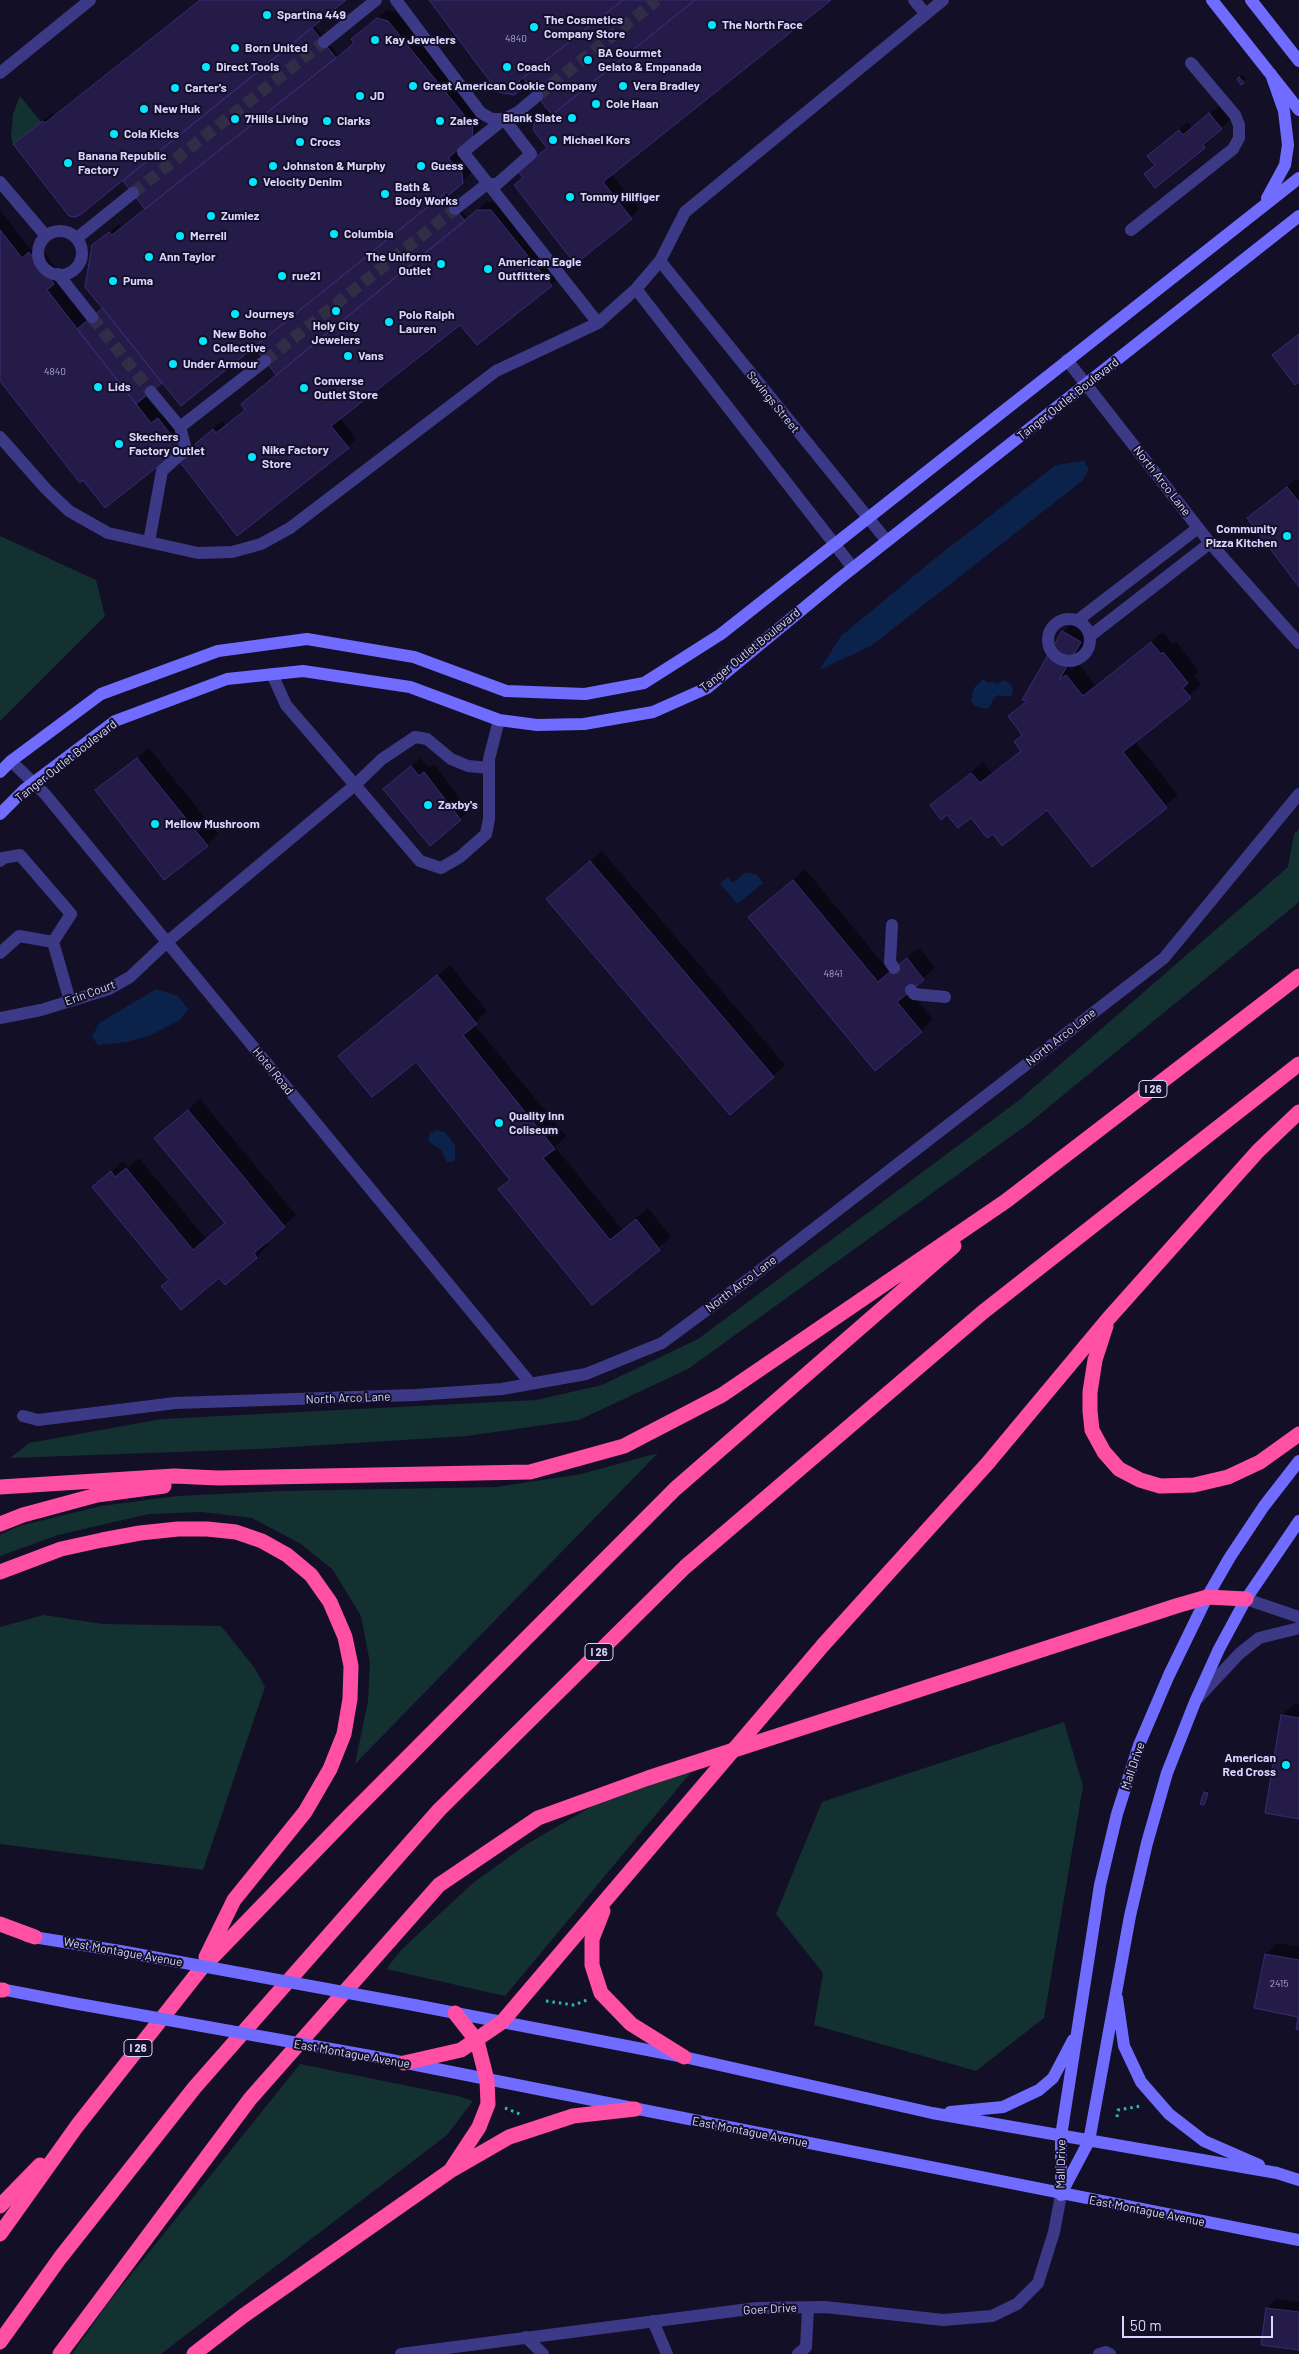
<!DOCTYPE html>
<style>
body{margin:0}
#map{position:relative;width:1299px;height:2354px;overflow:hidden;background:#130f27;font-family:Barlow,sans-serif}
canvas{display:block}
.scale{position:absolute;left:1122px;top:2316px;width:151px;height:22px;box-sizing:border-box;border:2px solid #dad5ff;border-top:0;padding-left:6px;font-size:15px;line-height:18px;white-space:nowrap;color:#dad5ff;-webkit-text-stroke:4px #130f27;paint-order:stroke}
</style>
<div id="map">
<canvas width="1299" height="2354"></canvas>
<div class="scale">50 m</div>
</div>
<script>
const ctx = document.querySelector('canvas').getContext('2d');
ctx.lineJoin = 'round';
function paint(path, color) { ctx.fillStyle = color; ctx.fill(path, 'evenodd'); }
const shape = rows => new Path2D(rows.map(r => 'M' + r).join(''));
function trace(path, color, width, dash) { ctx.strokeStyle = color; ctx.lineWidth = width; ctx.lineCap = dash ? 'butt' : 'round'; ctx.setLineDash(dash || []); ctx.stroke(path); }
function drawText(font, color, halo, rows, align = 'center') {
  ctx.font = font + ' Barlow,sans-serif'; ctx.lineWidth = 4; ctx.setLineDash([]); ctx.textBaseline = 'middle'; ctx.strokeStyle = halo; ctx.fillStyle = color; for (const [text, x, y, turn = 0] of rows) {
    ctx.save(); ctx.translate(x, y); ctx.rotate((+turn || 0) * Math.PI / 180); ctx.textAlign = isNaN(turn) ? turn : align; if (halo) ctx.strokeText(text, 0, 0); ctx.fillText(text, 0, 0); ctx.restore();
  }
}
const green = shape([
 [20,96,42,123,13,144,11,136,13,114],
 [0,536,96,580,105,616,0,721],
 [1299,829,1299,902,1028,1124,688,1369,579,1420,467,1436,259,1449,10,1458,29,1443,162,1419,536,1400,602,1385,698,1339,1018,1101,1288,867,1294,834],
 [658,1453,355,1764,368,1701,370,1663,361,1616,333,1570,301,1544,252,1518,202,1512,149,1514,58,1535,0,1556,0,1535,19,1526,101,1506,177,1496,281,1491,496,1487,581,1474],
 [44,1615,103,1624,221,1626,254,1667,265,1687,203,1870,0,1844,0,1627],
 [1064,1722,1083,1786,1044,2018,976,2071,814,2025,823,1973,776,1914,822,1802],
 [693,1770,505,1996,386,1969,402,1949,473,1883,527,1844,596,1804],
 [300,2064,458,2096,473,2101,447,2135,161,2354,72,2354,105,2307]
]);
const water = shape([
 [1084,461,1089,469,1082,481,871,646,819,670,841,636,938,556,1056,465],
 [983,679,988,683,992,681,996,684,1005,680,1011,685,1013,690,1012,695,1009,697,999,695,995,697,988,709,975,706,971,701,974,688],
 [746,872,757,875,763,883,737,904,720,883,728,877,732,883],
 [156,989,178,996,188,1009,180,1020,151,1035,127,1042,98,1045,92,1037,99,1023],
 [437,1130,446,1133,455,1145,455,1160,452,1162,447,1162,441,1150,428,1141,430,1133]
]);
const shadow = shape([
 [200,0,344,0,314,25,338,55,355,42,352,39,361,30,387,10,397,13,481,117,480,128,471,137,471,173,448,194,467,218,487,202,499,202,559,277,551,285,460,324,340,418,356,439,348,447,182,462,199,447,196,444,205,435,222,421,225,425,246,409,242,404,277,374,254,345,162,381,145,395,160,415,167,410,189,439,180,447,0,379,0,210,31,250,38,245,61,274,55,281,87,322,104,308,93,246,119,224,121,227,146,208,127,175,24,136,53,113,54,115],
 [431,0,829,0,611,174,639,209,631,218,515,186,524,177,528,163,548,147,537,119,548,108,528,82,523,86],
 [1242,75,1246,79,1241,83,1238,79],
 [1219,106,1230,120,1212,136,1213,138,1204,147,1156,187,1146,174,1156,164,1149,156,1188,122,1192,127],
 [1296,479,1299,483,1299,585,1248,518],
 [1075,620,1092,630,1068,672,1079,664,1095,685,1163,632,1173,644,1176,641,1199,671,1194,676,1201,685,1135,741,1178,795,1092,865,1047,808,993,832,971,816,947,813,931,805,983,762,992,773,1022,750,1023,734,1010,716,1027,700,1063,632],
 [149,748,218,834,207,845,97,791],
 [420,758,429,768,434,764,469,811,430,844,385,789],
 [602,851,785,1065,773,1076,548,899],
 [805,869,890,972,919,948,935,967,909,991,933,1019,921,1031,749,917],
 [450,965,487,1011,474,1024,566,1136,555,1147,622,1229,648,1208,671,1237,592,1304,500,1189,511,1178,416,1060,340,1056],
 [200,1099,296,1215,265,1242,268,1245,257,1257,225,1283,219,1276,170,1279,94,1187,123,1161,128,1167,139,1158,206,1239,226,1222,156,1138],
 [1294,1704,1299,1704,1299,1818,1266,1812,1282,1715],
 [1207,1790,1209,1790,1204,1803,1205,1792],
 [1278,1943,1299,1947,1299,2016,1266,1954],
 [1276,2299,1299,2302,1299,2349,1262,2344,1267,2308]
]);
const building = shape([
 [200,0,346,0,80,215,75,217,69,216,13,144,43,121,45,123,200,0],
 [429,0,623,0,519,81,524,87,514,95,498,92,429,0],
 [623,0,695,0,552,115,523,78,623,0],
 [695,0,831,0,603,182,632,219,575,264,514,185,523,178,518,171,547,148,533,130,535,119,543,112,548,118,695,0],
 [377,18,388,21,473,126,472,138,448,158,462,173,463,183,449,195,447,192,444,194,181,406,85,287,92,245,109,232,112,235,336,58,354,43,351,39,377,18],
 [312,28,336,58,145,209,123,181,312,28],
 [1239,77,1244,83,1241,85,1237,79,1239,77],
 [1209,113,1222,129,1203,145,1205,148,1155,188,1144,174,1155,165,1147,156,1179,130,1183,135,1209,113],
 [444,194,465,221,276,375,254,347,444,194],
 [477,210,491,210,552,286,477,345,460,325,331,426,349,448,237,536,180,462,198,448,195,444,213,429,216,433,245,410,241,404,477,210],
 [0,230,22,258,29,252,54,284,47,290,151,423,158,418,181,448,105,508,83,480,80,483,0,381,0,230],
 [103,308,162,383,136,404,77,329,103,308],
 [1299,334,1299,382,1295,385,1272,355,1299,334],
 [1287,487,1299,502,1299,587,1247,518,1287,487],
 [1062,631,1081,642,1059,680,1066,675,1083,696,1151,642,1161,654,1163,652,1188,683,1183,688,1191,698,1123,752,1167,808,1092,867,1047,810,1002,846,993,834,987,838,971,818,958,828,947,815,941,820,930,805,971,773,980,783,1021,751,1014,742,1022,735,1008,716,1027,701,1022,700,1062,631],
 [137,758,208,846,164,880,95,790,137,758],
 [411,766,419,776,424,772,461,820,430,846,383,789,411,766],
 [590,861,774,1077,730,1115,546,899,590,861],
 [793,880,878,982,907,958,924,980,897,1002,922,1032,875,1071,748,917,793,880],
 [437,975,477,1024,463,1035,555,1149,543,1158,610,1240,636,1219,660,1250,592,1305,498,1189,510,1180,416,1062,372,1097,338,1056,437,975],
 [188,1110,285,1227,254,1253,257,1258,225,1285,219,1278,181,1310,161,1286,169,1280,92,1187,111,1171,115,1177,126,1168,193,1250,225,1223,154,1138,188,1110],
 [1281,1715,1299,1718,1299,1819,1265,1813,1281,1715],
 [1204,1792,1208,1793,1204,1805,1200,1804,1204,1792],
 [1265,1954,1299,1960,1299,2030,1296,2029,1298,2017,1254,2008,1265,1954],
 [1266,2308,1299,2312,1299,2350,1261,2345,1266,2308]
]);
const streetTunnel = shape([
 [537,96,657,0],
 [133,193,324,42],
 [92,317,151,392],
 [265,361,455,209]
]);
const path = shape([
 [546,2001,574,2005,587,2000],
 [505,2108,522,2115],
 [1117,2117,1118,2110,1141,2106]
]);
const lane = shape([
 [1131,230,1233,149,1239,138,1239,125,1235,115,1191,63],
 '1048 640a21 21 0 1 1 42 0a21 21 0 1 1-42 0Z',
 [1078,620,1198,528],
 [1090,636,1210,543],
 [272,674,286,705,355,785,382,759,415,737,427,739,451,759,468,766,489,768],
 [0,861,3,858,20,855,71,914,53,942,70,1001],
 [892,925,890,962,894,968],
 [167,942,355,785,420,861,441,868,460,857,486,834,489,819,489,759,499,720],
 [0,953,19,936,53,942],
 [911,990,914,994,945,997],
 [653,2321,667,2354],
 [798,2354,806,2347,808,2308],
 [1099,2354,1106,2352,1110,2354]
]);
const street = shape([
 [396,0,481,113,492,119,504,119,531,154,497,184,487,184,455,209],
 [914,0,926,14],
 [324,42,376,0],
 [0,73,90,0],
 [537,96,518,112,504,119,463,152,598,323],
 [0,182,46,236],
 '38 253a22 22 0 1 1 44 0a22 22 0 1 1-44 0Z',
 [77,238,133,193],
 [660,261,887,541],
 [58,274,92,317],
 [636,289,853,568],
 [1067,360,1210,543,1299,643],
 [180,427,265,361],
 [0,437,46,489,69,511,108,533,198,553,232,552,261,544,290,528,496,371,598,323,636,289,660,261,685,212,943,0],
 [149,542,162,471,186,449,180,427,151,392],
 [11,761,45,794,531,1384],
 [0,1018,41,1010,109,989,130,977,167,942],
 [23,1416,38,1420,175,1403,415,1395,502,1389,586,1374,662,1343,754,1275,1164,958,1299,794],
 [1246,1599,1299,1617],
 [1198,1698,1239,1654,1259,1638,1299,1628],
 [526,2337,543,2354],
 [401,2354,757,2308,825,2307,943,2320,992,2316,1017,2304,1038,2283,1054,2232,1061,2195]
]);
const secondary = shape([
 [1212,0,1299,110],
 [1251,0,1299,61],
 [1267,198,1285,165,1288,145,1284,111,1271,74],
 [0,772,11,761,101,694,218,651,307,639,414,657,506,691,585,694,644,683,721,634,1299,178],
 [0,814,25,789,115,721,227,679,303,671,410,687,499,720,537,725,584,724,653,712,707,688,839,579,1299,216],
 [27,1936,120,1951],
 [0,1989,73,2003],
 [1117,1998,1124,2046,1141,2082,1169,2114,1204,2141,1259,2165],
 [414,2005,684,2057,932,2113,1277,2173,1299,2180],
 [376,2057,1299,2240],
 [950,2112,1003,2107,1039,2090,1053,2078,1073,2040],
 [1062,2192,1089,2141,1130,1916,1147,1843,1167,1773,1195,1702,1219,1649,1246,1599,1299,1521],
 [1061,2195,1061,2136,1100,1885,1117,1814,1139,1745,1169,1675,1207,1597,1230,1557,1264,1506,1299,1461]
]);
const highway = shape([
 [1106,1326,1095,1360,1090,1392,1090,1411,1092,1430,1104,1452,1119,1469,1140,1480,1160,1486,1194,1485,1228,1477,1260,1462,1299,1434],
 [0,1487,174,1476,218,1478,530,1472,624,1446,722,1395,1006,1201,1299,976],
 [0,1524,23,1515,97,1495,164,1486],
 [0,1572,61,1549,102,1540,140,1533,178,1529,207,1529,236,1532,262,1541,287,1555,311,1575,330,1602,345,1637,351,1666,350,1699,344,1734,330,1769,305,1812,234,1900,206,1957],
 [824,1644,987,1464,1108,1319,1258,1151,1299,1112],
 [603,1911,592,1939,592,1965,601,1993,631,2024,684,2057],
 [0,1924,35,1937],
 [0,1990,3,1990],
 [404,2063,461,2050,502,2022,649,1849],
 [452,2168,479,2127,488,2104,487,2080,477,2041,455,2013],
 [0,2206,40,2165],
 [0,2234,77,2126,200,1970,348,1817,675,1489,954,1246],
 [0,2342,60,2258,195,2087,439,1810,685,1567,983,1312,1299,1064],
 [60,2354,250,2099,439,1885,538,1818,648,1778,1176,1606,1207,1597,1246,1599],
 [194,2354,243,2316,450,2171,509,2137,573,2116,635,2109]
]);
const secondaryBridge = shape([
 [120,1951,414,2005],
 [73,2003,376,2057]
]);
const highwayBridge = shape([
 [649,1849,824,1644]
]);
const markers = [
 [267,15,5,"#01e7ff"],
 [712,25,5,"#01e7ff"],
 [534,27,5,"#01e7ff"],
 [375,40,5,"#01e7ff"],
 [235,48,5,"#01e7ff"],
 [588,60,5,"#01e7ff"],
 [206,67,5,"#01e7ff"],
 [507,67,5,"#01e7ff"],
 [413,86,5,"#01e7ff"],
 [623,86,5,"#01e7ff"],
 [175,88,5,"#01e7ff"],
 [360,96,5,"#01e7ff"],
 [596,104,5,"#01e7ff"],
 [144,109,5,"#01e7ff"],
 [572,118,5,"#01e7ff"],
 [235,119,5,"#01e7ff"],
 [327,121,5,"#01e7ff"],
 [440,121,5,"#01e7ff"],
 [114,134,5,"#01e7ff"],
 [553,140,5,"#01e7ff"],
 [300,142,5,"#01e7ff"],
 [68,163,5,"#01e7ff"],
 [273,166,5,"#01e7ff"],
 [421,166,5,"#01e7ff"],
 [253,182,5,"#01e7ff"],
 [385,194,5,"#01e7ff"],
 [570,197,5,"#01e7ff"],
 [211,216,5,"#01e7ff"],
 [334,234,5,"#01e7ff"],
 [180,236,5,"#01e7ff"],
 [149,257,5,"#01e7ff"],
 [441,264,5,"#01e7ff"],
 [488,269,5,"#01e7ff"],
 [282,276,5,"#01e7ff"],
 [113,281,5,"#01e7ff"],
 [336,311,5,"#01e7ff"],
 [235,314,5,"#01e7ff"],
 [389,322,5,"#01e7ff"],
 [203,341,5,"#01e7ff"],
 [348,356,5,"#01e7ff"],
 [173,364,5,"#01e7ff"],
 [98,387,5,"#01e7ff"],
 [304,388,5,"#01e7ff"],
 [119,444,5,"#01e7ff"],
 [252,457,5,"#01e7ff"],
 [1287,536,5,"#01e7ff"],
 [428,805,5,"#01e7ff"],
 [155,824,5,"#01e7ff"],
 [499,1123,5,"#01e7ff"],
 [1286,1765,5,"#01e7ff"]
];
const numberNames = [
 ["4840",516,39],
 ["4840",55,372],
 ["4841",833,974],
 ["2415",1279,1984]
];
const shields = [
 [1153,1089,28],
 [599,1652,28],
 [138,2048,28]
];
const shieldNames = [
 ["I 26",1153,1089],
 ["I 26",599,1652],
 ["I 26",138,2048]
];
const poiNames = [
 ["Spartina 449",277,15],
 ["The Cosmetics",544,20],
 ["Company Store",544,34],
 ["The North Face",722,25],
 ["Kay Jewelers",385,40],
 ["Born United",245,48],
 ["BA Gourmet",598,53],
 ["Gelato & Empanada",598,67],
 ["Direct Tools",216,67],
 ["Coach",517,67],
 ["Great American Cookie Company",423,86],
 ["Vera Bradley",633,86],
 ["Carter's",185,88],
 ["JD",370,96],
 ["Cole Haan",606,104],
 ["New Huk",154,109],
 ["Blank Slate",562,118,"right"],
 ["7Hills Living",245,119],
 ["Clarks",337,121],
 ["Zales",450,121],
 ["Cola Kicks",124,134],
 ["Michael Kors",563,140],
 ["Crocs",310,142],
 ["Banana Republic",78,156],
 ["Factory",78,170],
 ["Johnston & Murphy",283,166],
 ["Guess",431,166],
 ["Velocity Denim",263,182],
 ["Bath &",395,187],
 ["Body Works",395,201],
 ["Tommy Hilfiger",580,197],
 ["Zumiez",221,216],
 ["Columbia",344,234],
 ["Merrell",190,236],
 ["Ann Taylor",159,257],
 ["The Uniform",431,257,"right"],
 ["Outlet",431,271,"right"],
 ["American Eagle",498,262],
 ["Outfitters",498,276],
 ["rue21",292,276],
 ["Puma",123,281],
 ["Journeys",245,314],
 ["Polo Ralph",399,315],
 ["Lauren",399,329],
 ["Holy City",336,326,"center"],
 ["Jewelers",336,340,"center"],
 ["New Boho",213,334],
 ["Collective",213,348],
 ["Vans",358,356],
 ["Under Armour",183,364],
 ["Converse",314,381],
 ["Outlet Store",314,395],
 ["Lids",108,387],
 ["Skechers",129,437],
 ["Factory Outlet",129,451],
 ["Nike Factory",262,450],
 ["Store",262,464],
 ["Community",1277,529,"right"],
 ["Pizza Kitchen",1277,543,"right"],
 ["Zaxby's",438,805],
 ["Mellow Mushroom",165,824],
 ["Quality Inn",509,1116],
 ["Coliseum",509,1130],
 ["American",1276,1758,"right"],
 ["Red Cross",1276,1772,"right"]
];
const streetNames = [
 ["Tanger Outlet Boulevard",1068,399,-38],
 ["Savings Street",773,402,51],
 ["North Arco Lane",1162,481,52],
 ["Tanger Outlet Boulevard",750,650,-39],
 ["Tanger Outlet Boulevard",66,761,-38],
 ["Erin Court",90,993,-20],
 ["North Arco Lane",1061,1037,-38],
 ["Hotel Road",273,1071,51],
 ["North Arco Lane",741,1284,-37],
 ["North Arco Lane",348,1398,-2],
 ["Mall Drive",1133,1766,-71],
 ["West Montague Avenue",123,1952,10],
 ["East Montague Avenue",352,2054,10],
 ["East Montague Avenue",750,2132,11],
 ["Mall Drive",1061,2164,-89],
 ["East Montague Avenue",1147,2211,11],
 ["Goer Drive",770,2309,-3]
];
paint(green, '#123130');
paint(water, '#0b234a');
paint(shadow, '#0007');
paint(building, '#241b48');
trace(building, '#3a2c75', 1);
trace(streetTunnel, '#312d47', 12, [12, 6]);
trace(path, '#2dbbb1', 3, [2.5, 4]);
trace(lane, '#3c3987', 12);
trace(street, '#3c3987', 12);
trace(secondary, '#6f6cff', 12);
trace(highway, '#ff50a5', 15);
trace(secondaryBridge, '#6f6cff', 12);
trace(highwayBridge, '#ff50a5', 15);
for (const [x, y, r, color] of markers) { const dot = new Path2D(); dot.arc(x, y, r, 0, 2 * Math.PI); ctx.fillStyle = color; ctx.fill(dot); trace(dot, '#130f27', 2); }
drawText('10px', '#aca6d1', null, numberNames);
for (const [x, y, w] of shields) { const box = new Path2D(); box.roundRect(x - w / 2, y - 8.5, w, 17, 4); ctx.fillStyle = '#130f27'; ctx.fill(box); trace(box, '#dad5ff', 1); }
drawText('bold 11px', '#dad5ff', null, shieldNames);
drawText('bold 12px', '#dad5ff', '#130f27', poiNames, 'left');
drawText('12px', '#dad5ff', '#130f27', streetNames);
</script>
